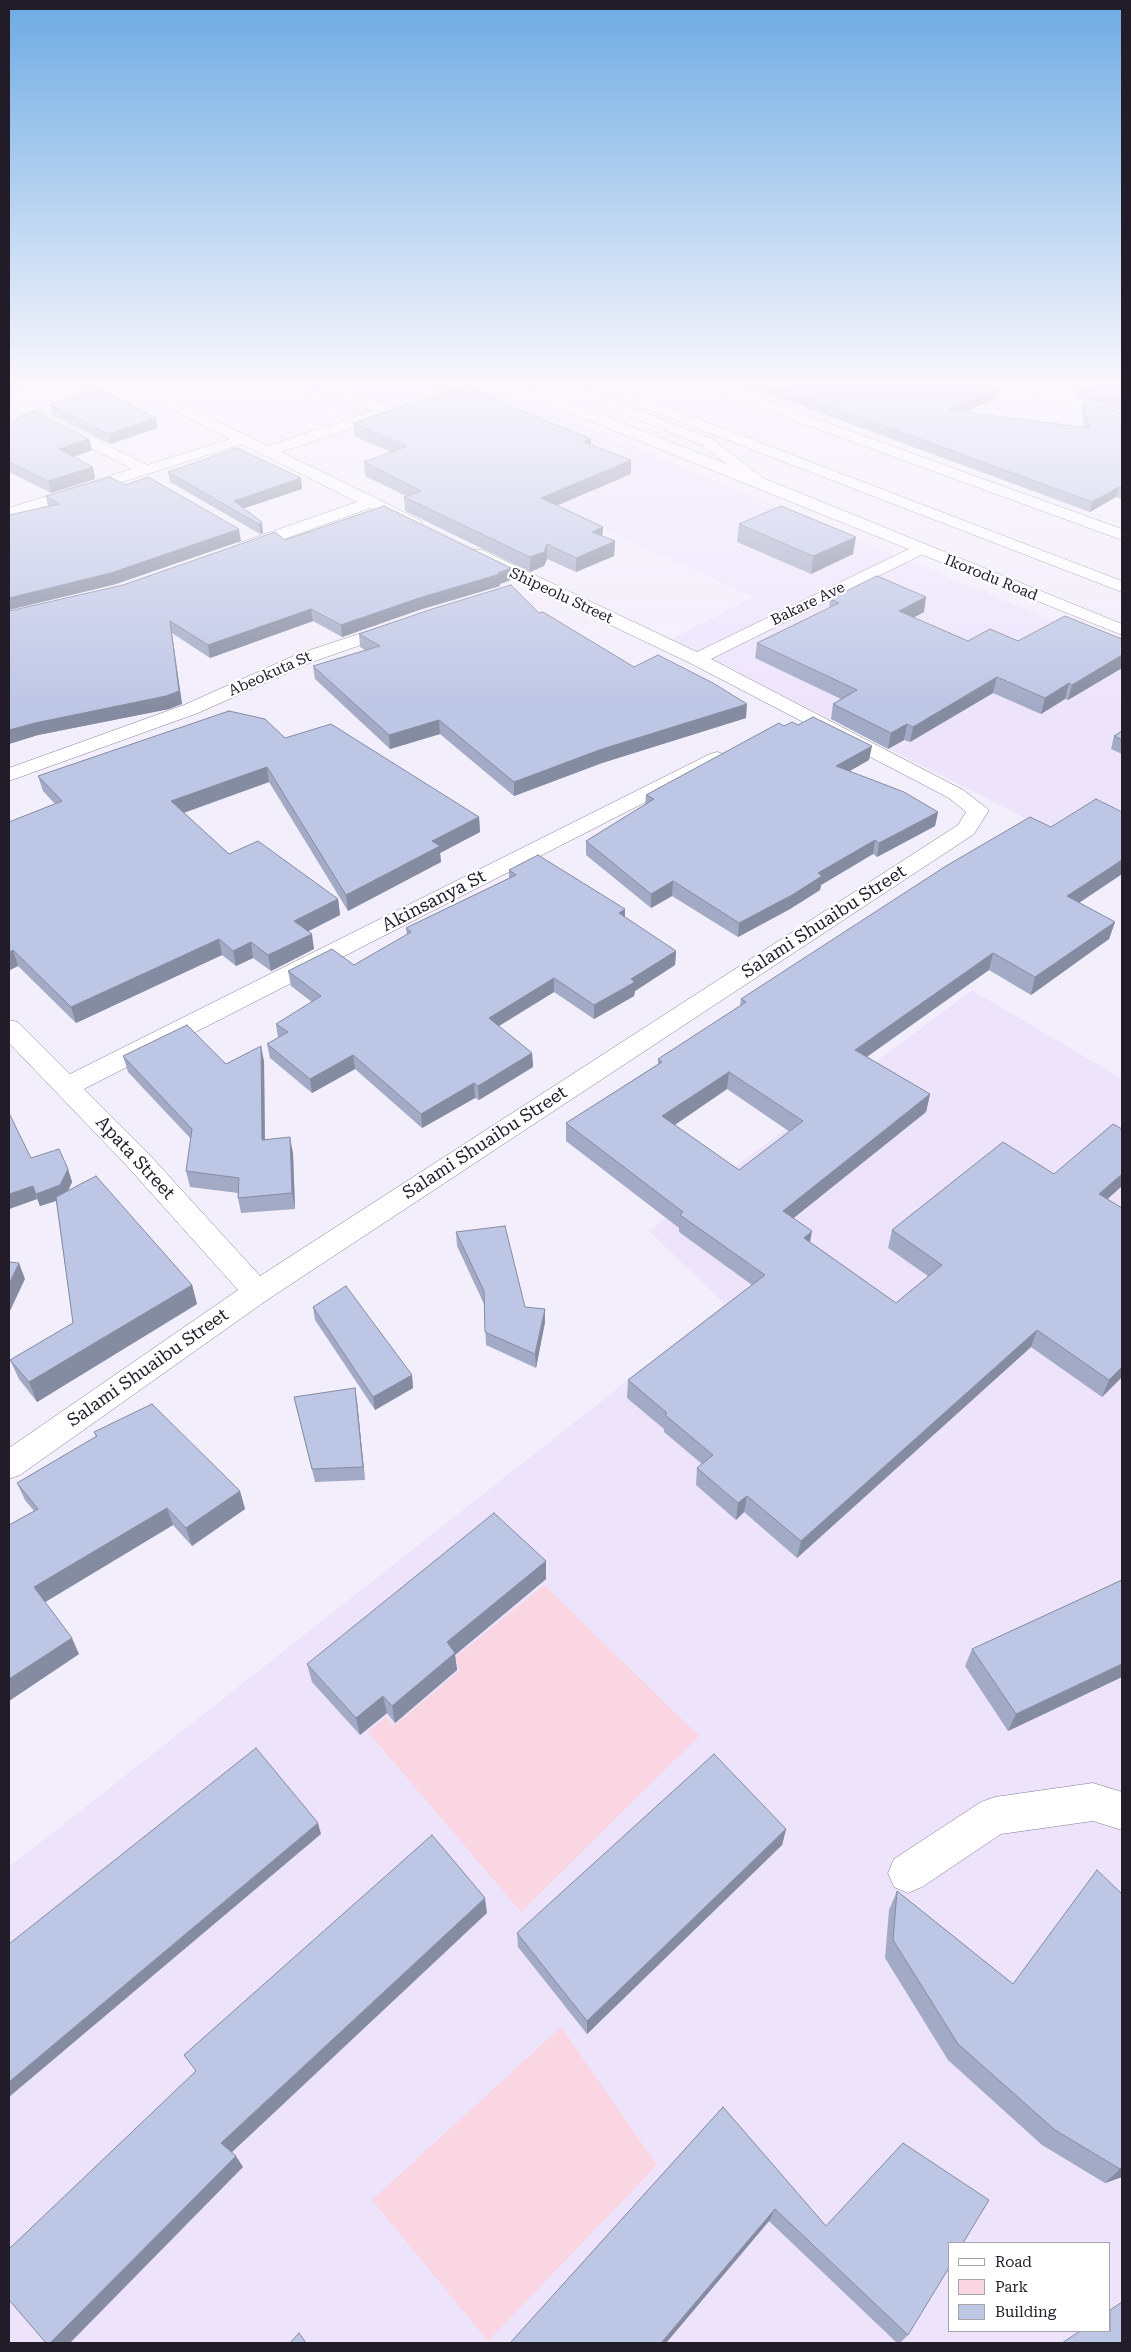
<!DOCTYPE html>
<style>
body{margin:0}
#map{position:relative;width:1131px;height:2352px;overflow:hidden;background:#f3eefb;font-family:"Roboto Serif",serif}
canvas{display:block}
.frame{position:absolute;inset:0;border:10px solid #211c28;pointer-events:none}
.legend{position:absolute;left:948px;top:2242px;width:162px;height:90px;box-sizing:border-box;background:#fff;border:1px solid #a6a4a9;margin:0;padding:6px 9px;list-style:none;font-size:15px;color:#211c28}
.legend li{display:flex;align-items:center;gap:10px;height:25px}
.legend b{width:25px;border:1px solid #a6a4a9}
</style>
<div id="map">
<canvas width="1131" height="2352"></canvas>
<div class="frame"></div>
<ul class="legend">
<li><b style="height:6px;background:#fff"></b>Road</li>
<li><b style="height:14px;background:#fad6e2"></b>Park</li>
<li><b style="height:14px;background:#bec6e5"></b>Building</li>
</ul>
</div>
<script>
const ctx = document.querySelector('canvas').getContext('2d');
ctx.lineJoin = 'round';
function paint(path, color) { ctx.fillStyle = color; ctx.fill(path, 'evenodd'); }
const shape = rows => new Path2D(rows.map(r => 'M' + r).join(''));
function trace(path, color, width, dash) { ctx.strokeStyle = color; ctx.lineWidth = width; ctx.lineCap = dash ? 'butt' : 'round'; ctx.setLineDash(dash || []); ctx.stroke(path); }
function drawText(font, color, halo, rows, align = 'center') {
  ctx.font = font + ' "Roboto Serif",serif'; ctx.lineWidth = 4.5; ctx.setLineDash([]); ctx.textBaseline = 'middle'; ctx.strokeStyle = halo; ctx.fillStyle = color; for (const [text, x, y, turn = 0] of rows) {
    ctx.save(); ctx.translate(x, y); ctx.rotate((+turn || 0) * Math.PI / 180); ctx.textAlign = isNaN(turn) ? turn : align; if (halo) ctx.strokeText(text, 0, 0); ctx.fillText(text, 0, 0); ctx.restore();
  }
}
const built = shape([
 [270,379,468,379,1122,649,1122,867,672,639,753,597],
 [972,990,1122,1079,1122,2343,9,2343,9,1867,725,1304,649,1231],
 [950,2243,1110,2243,1110,2331,950,2331]
]);
const green = shape([
 [544,1585,699,1736,521,1912,368,1732,386,1717,394,1726,460,1670,452,1660],
 [561,2027,657,2165,488,2341,372,2200]
]);
const minor = shape([
 [114,379,131,379,268,446,372,411,311,385,309,382,312,379,333,379,329,383,393,408,395,411,391,415,281,452,378,499,421,521,423,524,421,527,409,527,370,508,251,551,239,551,237,547,239,543,357,502,242,444,9,518,9,508,132,469,9,406,9,396,147,465,230,439,116,382,114,379],
 [474,379,494,379,492,382,436,400,431,401,424,397,426,394,474,379],
 [539,379,558,379,712,439,770,483,768,486,756,486,702,445,541,382,539,379],
 [992,379,1012,379,1122,413,1122,422,994,382,992,379],
 [919,544,925,545,927,549,925,553,711,659,963,790,989,810,974,834,267,1300,20,1475,9,1479,9,1448,238,1290,127,1166,9,1043,9,1020,18,1022,70,1074,710,754,717,752,724,754,727,758,724,762,84,1089,147,1152,260,1276,958,825,966,812,949,798,690,663,470,558,468,554,470,550,482,550,697,652,919,544],
 [395,622,401,623,404,627,401,631,312,662,198,713,9,781,9,768,184,705,298,654,395,622],
 [1093,1783,1122,1792,1122,1830,1093,1821,1001,1834,922,1887,908,1893,894,1887,888,1873,894,1859,981,1802,995,1797,1093,1783]
]);
const major = shape([
 [491,379,510,379,768,480,1122,624,1122,635,493,382,491,379],
 [687,379,706,379,1122,529,1122,540,689,382,687,379]
]);
const highway = shape([
 [575,379,594,379,1122,581,1122,592,577,382,575,379]
]);
const wall = shape([
 [728,379,889,379,902,383,999,388,997,398,964,412,1085,427,1081,411,1083,402,1122,424,1122,499,1116,497,1090,512],
 [1074,379,1122,379,1122,411,1078,397],
 [50,405,158,428,110,444,52,415],
 [509,406,591,439,591,445,631,474,557,505,603,527,602,536,615,541,614,556,576,572,547,559,544,566,530,572,405,511,404,497,406,496,365,476,364,462,391,452,354,436,353,423],
 [9,422,89,439,92,450,73,457,93,467,95,479,51,493,9,472],
 [168,472,301,478,302,489,244,508,262,522,263,533,260,534,170,482],
 [125,485,241,541,113,585,48,506,46,496],
 [739,524,853,554,811,574,737,542],
 [285,540,511,568,511,580,500,584,500,586,419,610,342,637,313,621,210,658,172,633,182,704,169,709,38,735,9,744,9,611,123,585],
 [830,599,924,612,913,618,968,641,1122,639,1122,668,1068,700,1065,699,1041,714,993,693,910,742,904,740,888,749,831,719,833,704,841,699,755,658,757,643,829,608],
 [539,613,634,667,746,718,602,763,514,796,440,734,390,749,315,679,313,666,365,650,360,647,359,634],
 [784,726,869,760,849,771,938,812,935,826,877,857,873,854,821,885,820,890,790,909,738,937,672,896,651,908,586,855,586,841,645,805,646,795],
 [1122,731,1122,754,1111,749,1114,736],
 [285,738,479,817,480,832,440,853,441,862,348,911,269,782,184,813,229,854,338,899,340,915,308,931,314,949,271,971,253,958,236,966,222,955,76,1023,18,966,10,970,9,968,9,822,55,804,43,791,38,776],
 [1122,812,1122,874,1079,903,1115,922,1109,939,1031,995,989,970,867,1057,930,1094,926,1112,793,1218,810,1242,896,1303,928,1276,888,1248,892,1230,1054,1174,1122,1129,1122,1186,1107,1199,1122,1208,1122,1377,1102,1397,1031,1347,797,1558,744,1512,736,1520,696,1485,697,1468,702,1464,664,1432,664,1429,627,1398,628,1380,752,1285,679,1232,679,1228,566,1141,566,1123,658,1064,658,1059,740,1006,741,999,1051,827],
 [727,1089,790,1132,739,1170,675,1125],
 [509,870,625,918,676,951,675,965,635,991,634,996,594,1019,554,992,499,1026,532,1053,533,1067,479,1100,475,1098,422,1128,355,1069,312,1093,270,1058,267,1044,278,1038,276,1024,312,1002,291,986,288,971,354,965,407,935,406,928,509,878],
 [123,1056,226,1064,264,1061,265,1140,293,1153,295,1209,241,1213,238,1198,238,1193,190,1187,186,1171,191,1139,128,1072],
 [68,1169,72,1182,68,1190,192,1285,197,1304,37,1402,19,1379,10,1360,73,1323,56,1201,40,1206,37,1199,9,1209],
 [456,1232,525,1307,545,1309,545,1322,536,1368,486,1345,484,1304,457,1246],
 [313,1307,412,1375,413,1388,375,1410,315,1320],
 [294,1397,357,1401,365,1480,315,1482],
 [94,1432,240,1491,245,1509,192,1546,173,1525,45,1602,79,1654,9,1701,9,1525,34,1511,25,1500,17,1483,96,1437],
 [546,1561,546,1579,455,1655,457,1670,395,1723,387,1713,360,1735,312,1682,307,1664],
 [1122,1580,1122,1677,1008,1731,965,1666,972,1649],
 [786,1829,782,1845,587,2034,518,1947,517,1933],
 [897,1891,1013,1984,1122,1894,1122,2177,1105,2183,1042,2145,948,2060,885,1958,889,1910],
 [723,2107,908,2335,900,2343,897,2343,769,2221,666,2343,510,2343]
]);
const shadedWall = shape([
 [9,379,50,379,9,389],
 [999,388,997,398,946,420,948,410],
 [156,418,158,428,110,444,108,434],
 [89,439,92,450,62,461,59,449],
 [591,439,591,452,583,442],
 [631,460,631,474,542,512,541,498],
 [93,467,95,479,51,493,48,481],
 [301,478,302,489,236,511,234,501],
 [1119,487,1116,497,1090,512,1092,502],
 [262,522,263,533,260,534,259,524],
 [603,527,602,541,592,532],
 [239,529,241,541,113,585,9,610,9,598],
 [856,537,853,554,811,574,813,556],
 [615,541,614,556,576,572,576,558],
 [547,544,547,559,544,566,530,572,530,557],
 [511,568,511,580,500,584,500,586,419,610,342,637,341,625,419,598,498,573],
 [926,597,924,612,896,626,899,611],
 [311,609,313,621,210,658,208,645],
 [170,621,182,704,169,709,38,735,9,744,9,730],
 [1122,655,1122,668,1068,700,1072,685],
 [997,677,993,693,910,742,913,727],
 [1069,683,1065,699,1041,714,1045,698],
 [747,704,746,718,602,763,514,796,514,782,602,749],
 [439,720,440,734,390,749,389,735],
 [907,724,904,740,888,749,891,733],
 [872,746,869,760,834,780,836,766],
 [267,767,269,782,174,816,171,801],
 [938,812,935,826,877,857,879,843],
 [479,817,480,832,440,853,441,862,348,911,346,895,432,841],
 [875,840,873,854,821,885,820,890,790,909,738,937,739,923,818,873],
 [1122,860,1122,874,1062,914,1067,896],
 [673,881,672,896,651,908,651,894],
 [338,899,340,915,297,937,294,921],
 [625,909,625,924,619,913],
 [1115,922,1109,939,1031,995,1035,977],
 [312,934,314,949,271,971,268,955],
 [219,939,222,955,76,1023,71,1007],
 [251,942,253,958,236,966,233,951],
 [13,950,18,966,10,970,9,965,9,952],
 [676,951,675,965,635,991,634,996,594,1019,594,1005,631,979],
 [993,953,989,970,852,1067,855,1050],
 [554,978,554,992,489,1032,489,1018],
 [261,1046,264,1061,265,1156,262,1140],
 [532,1053,533,1067,479,1100,478,1086],
 [353,1055,355,1069,312,1093,310,1079],
 [729,1072,727,1089,661,1134,662,1116],
 [474,1083,475,1098,422,1128,421,1114],
 [930,1094,926,1112,780,1229,783,1211],
 [290,1137,293,1153,295,1209,292,1193],
 [68,1169,72,1182,65,1198,40,1206,36,1194],
 [1122,1174,1122,1186,1093,1212,1099,1194],
 [33,1186,37,1199,9,1209,9,1194],
 [812,1231,809,1249,804,1238],
 [19,1263,25,1279,9,1313,9,1284],
 [192,1285,197,1304,37,1402,29,1382],
 [545,1309,545,1322,536,1368,535,1354],
 [1037,1330,1031,1347,797,1558,801,1541],
 [1122,1367,1122,1377,1102,1397,1109,1380],
 [412,1375,413,1388,375,1410,373,1397],
 [355,1388,357,1401,365,1480,363,1467],
 [240,1491,245,1509,192,1546,186,1528],
 [747,1496,744,1512,736,1520,738,1503],
 [167,1508,173,1525,42,1604,34,1587],
 [546,1561,546,1579,455,1655,457,1670,395,1723,392,1706,447,1642],
 [72,1638,79,1654,9,1701,9,1679],
 [1122,1664,1122,1677,1008,1731,1016,1714],
 [383,1696,387,1713,360,1735,356,1718],
 [318,1823,321,1834,9,2097,9,2082],
 [786,1829,782,1845,587,2034,587,2021],
 [485,1898,487,1913,229,2155,221,2143],
 [236,2156,243,2167,70,2343,50,2343],
 [1122,2168,1122,2177,1105,2183,1120,2169],
 [775,2209,769,2221,666,2343,661,2343]
]);
const building = shape([
 [755,379,889,379,902,383,914,379,970,379,999,388,948,410,1089,428,1083,402,1122,413,1122,488,1119,487,1092,502,755,379],
 [1078,379,1122,379,1122,401,1080,388,1078,379],
 [466,385,509,406,591,439,583,442,631,460,541,498,603,527,592,532,615,541,576,558,547,544,544,552,530,557,404,497,421,491,364,462,407,446,353,423,466,385],
 [94,386,156,418,108,434,50,405,94,386],
 [34,411,89,439,59,449,93,467,48,481,9,462,9,422,34,411],
 [237,448,301,478,234,501,262,522,259,524,168,472,237,448],
 [110,477,125,485,148,477,239,529,111,573,9,598,9,515,59,504,46,496,110,477],
 [384,506,511,568,498,573,500,574,419,598,341,625,311,609,208,645,170,621,179,691,166,696,35,723,9,730,9,611,123,585,275,532,285,540,384,506],
 [781,506,856,537,813,556,739,524,781,506],
 [877,576,926,597,899,611,968,641,990,629,1018,641,1065,616,1122,639,1122,655,1072,685,1069,683,1045,698,997,677,913,727,907,724,891,733,833,704,857,690,757,643,839,603,830,599,877,576],
 [511,585,539,613,543,612,634,667,658,655,713,683,747,704,602,749,514,782,439,720,389,735,313,666,380,646,359,634,432,609,511,585],
 [229,711,265,719,285,738,331,724,479,817,432,841,440,846,346,895,267,767,171,801,229,854,258,841,338,899,294,921,312,934,268,955,251,942,233,951,219,939,71,1007,13,950,9,952,9,822,62,801,38,776,229,711],
 [813,717,872,746,836,766,904,792,938,812,879,843,875,840,818,873,822,876,792,895,739,923,673,881,651,894,586,841,654,799,646,795,779,723,784,726,792,722,798,725,813,717],
 [1122,731,1122,740,1114,736,1122,731],
 [1096,799,1122,812,1122,860,1067,896,1115,922,1035,977,993,953,855,1050,930,1094,783,1211,812,1231,804,1238,896,1303,942,1265,892,1230,1003,1142,1054,1174,1113,1124,1122,1129,1122,1174,1099,1194,1122,1208,1122,1367,1109,1380,1037,1330,801,1541,747,1496,738,1503,697,1468,713,1455,665,1415,667,1413,628,1380,765,1275,680,1215,683,1212,566,1123,662,1062,658,1059,746,1002,741,999,946,866,1030,817,1051,827,1096,799],
 [729,1072,803,1121,739,1170,662,1116,729,1072],
 [538,855,625,909,619,913,676,951,631,979,635,982,594,1005,554,978,489,1018,532,1053,478,1086,474,1083,421,1114,353,1055,310,1079,267,1044,288,1032,276,1024,321,996,288,971,332,949,354,965,411,932,406,928,516,875,509,870,538,855],
 [187,1025,226,1064,261,1046,262,1140,290,1137,292,1193,238,1198,239,1178,186,1171,192,1129,123,1056,187,1025],
 [9,1113,31,1158,59,1149,68,1169,60,1185,36,1194,33,1186,9,1194,9,1113],
 [96,1176,192,1285,29,1382,10,1360,73,1323,56,1197,96,1176],
 [505,1226,525,1307,545,1309,535,1354,485,1332,484,1291,456,1232,505,1226],
 [9,1262,19,1263,9,1284,9,1262],
 [346,1286,412,1375,373,1397,313,1307,346,1286],
 [355,1388,363,1467,312,1469,294,1397,355,1388],
 [152,1404,240,1491,186,1528,167,1508,34,1587,72,1638,9,1679,9,1525,38,1509,17,1483,97,1436,94,1432,152,1404],
 [494,1513,546,1561,447,1642,455,1653,392,1706,383,1696,356,1718,307,1664,494,1513],
 [1122,1580,1122,1664,1016,1714,972,1649,1122,1580],
 [256,1748,318,1823,9,2082,9,1944,256,1748],
 [714,1754,786,1829,587,2021,517,1933,714,1754],
 [432,1835,485,1898,221,2143,236,2156,50,2343,46,2343,9,2300,9,2249,196,2071,184,2055,432,1835],
 [1097,1870,1122,1894,1122,2168,1120,2169,1055,2130,958,2044,893,1940,897,1891,1013,1984,1097,1870],
 [723,2107,826,2226,903,2143,989,2200,963,2243,950,2243,950,2266,908,2335,775,2209,661,2343,510,2343,723,2107],
 [1122,2302,1122,2343,1062,2343,1080,2331,1110,2331,1110,2310,1122,2302],
 [299,2333,306,2343,290,2343,299,2333]
]);
const farStreetnames = [
 ["Ikorodu Road",991,578,22],
 ["Shipeolu Street",561,596,25],
 ["Bakare Ave",808,604,-26],
 ["Abeokuta St",270,674,-24]
];
const streetNames = [
 ["Akinsanya St",434,901,-27],
 ["Salami Shuaibu Street",824,922,-33],
 ["Salami Shuaibu Street",485,1143,-33],
 ["Apata Street",135,1158,47],
 ["Salami Shuaibu Street",148,1368,-35]
];
paint(built, '#ede4fc');
paint(green, '#fad6e2');
trace(minor, '#857a96', 1);
trace(major, '#857a96', 1);
trace(highway, '#857a96', 1);
paint(minor, '#fff');
paint(major, '#fff');
paint(highway, '#fff');
paint(wall, '#a3aac5');
paint(shadedWall, '#858ba0');
paint(building, '#bec6e5');
trace(building, '#858ba0', 1);
const sky = ctx.createLinearGradient(0, 0, 0, 708);
sky.addColorStop(0, '#6daae2');
sky.addColorStop(0.54, '#faf7fd');
sky.addColorStop(1, '#faf7fd00');
ctx.fillStyle = sky;
ctx.fillRect(0, 0, 1131, 708);
drawText('15px', '#211c28', '#fff', farStreetnames);
drawText('18px', '#211c28', '#fff', streetNames);
</script>
